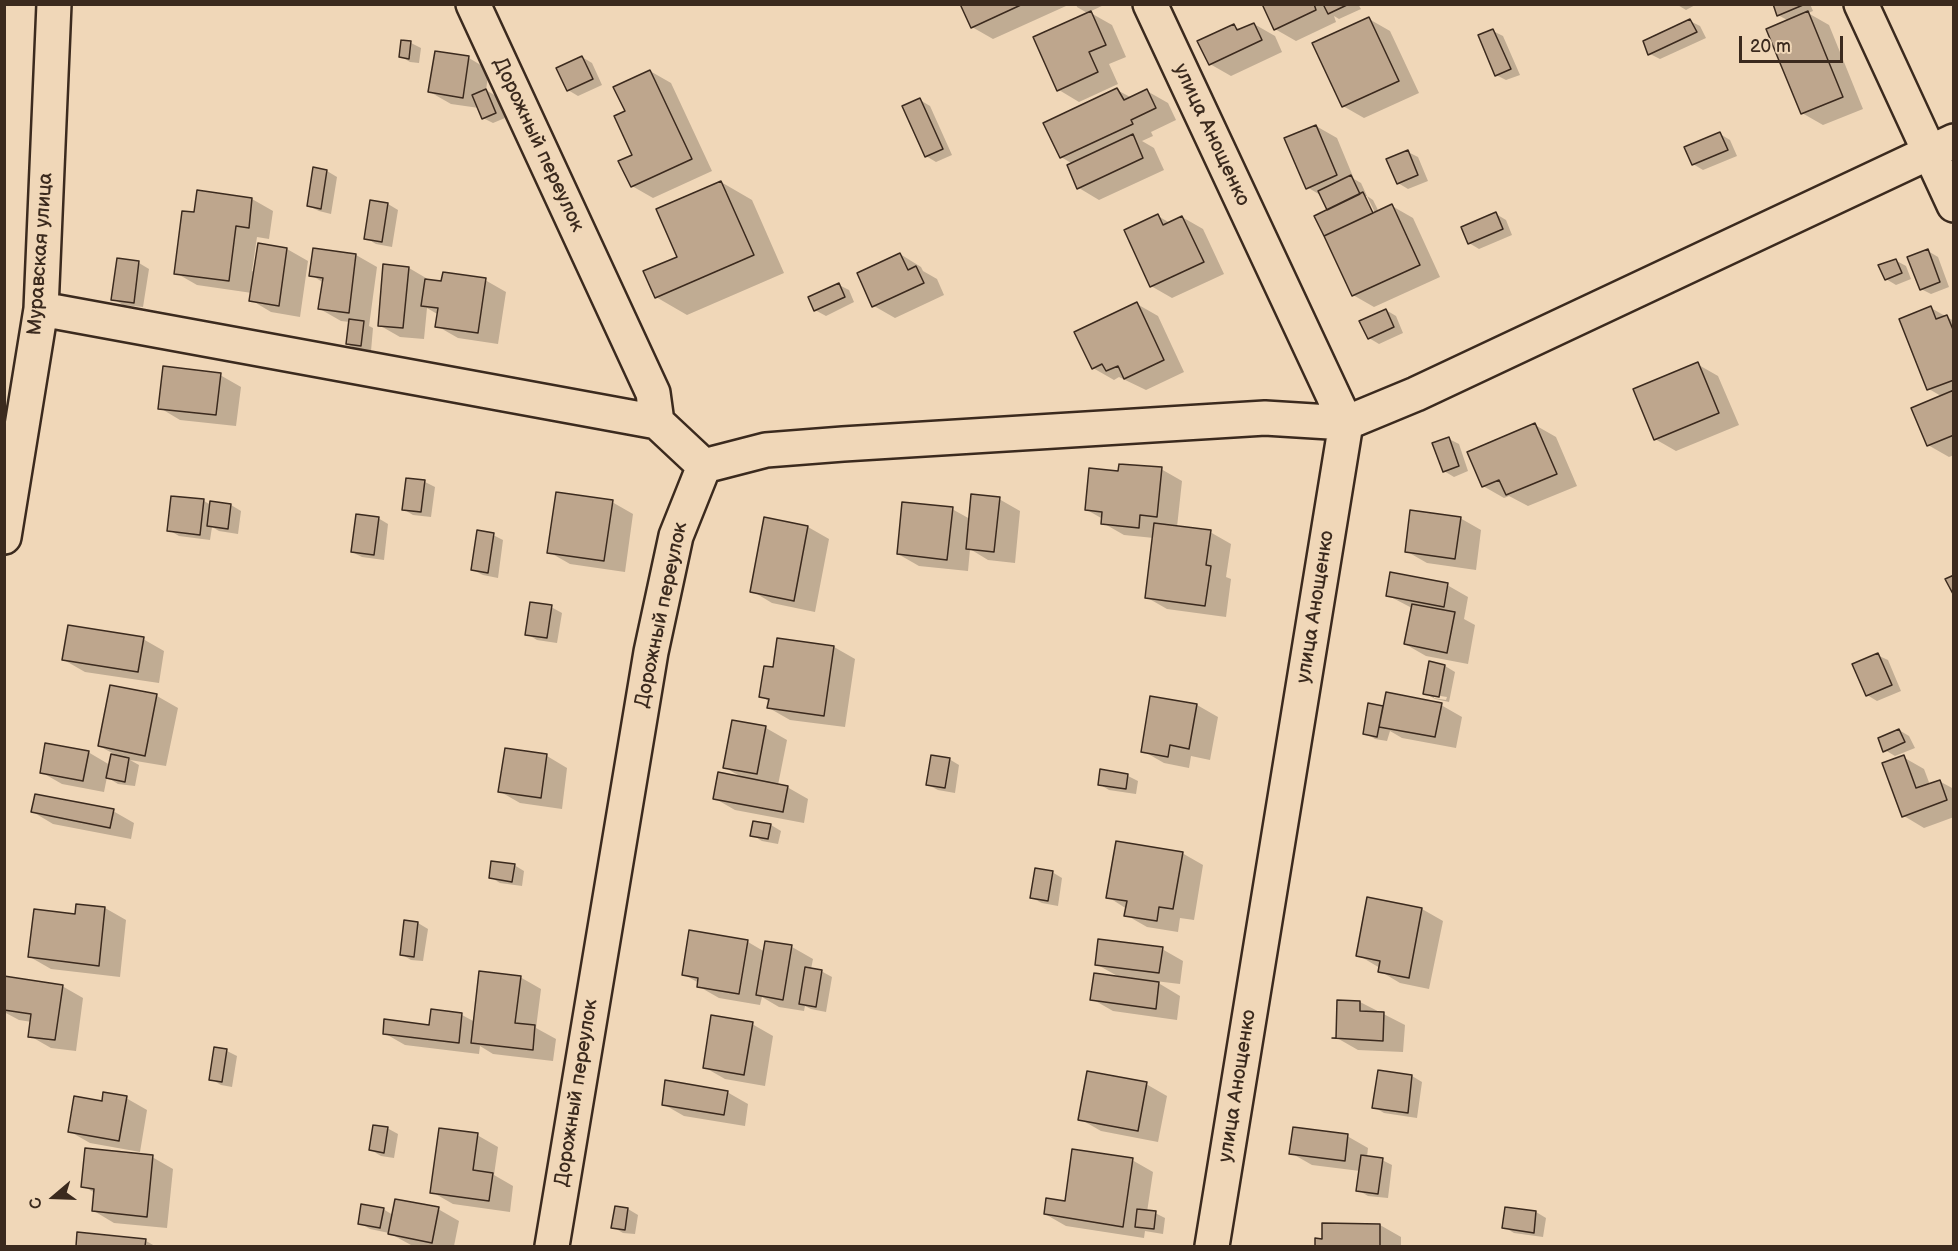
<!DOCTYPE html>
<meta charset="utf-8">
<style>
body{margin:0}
#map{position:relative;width:1958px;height:1251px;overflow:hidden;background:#f0d7b8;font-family:"Balsamiq Sans",sans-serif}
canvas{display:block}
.frame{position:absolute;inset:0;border:6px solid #3b2a1e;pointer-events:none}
.north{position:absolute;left:24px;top:1167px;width:60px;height:60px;-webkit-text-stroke:4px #f0d7b8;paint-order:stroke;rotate:251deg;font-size:16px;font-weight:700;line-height:24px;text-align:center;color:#3b2a1e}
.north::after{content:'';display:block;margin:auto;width:21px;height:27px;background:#3b2a1e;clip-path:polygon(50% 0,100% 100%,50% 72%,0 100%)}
.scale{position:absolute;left:1739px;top:36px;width:104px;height:27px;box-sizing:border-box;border:3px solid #3b2a1e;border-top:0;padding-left:8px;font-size:18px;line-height:21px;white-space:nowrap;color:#3b2a1e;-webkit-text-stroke:4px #f0d7b8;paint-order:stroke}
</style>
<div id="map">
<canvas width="1958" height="1251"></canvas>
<div class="frame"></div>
<div class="north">С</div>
<div class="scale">20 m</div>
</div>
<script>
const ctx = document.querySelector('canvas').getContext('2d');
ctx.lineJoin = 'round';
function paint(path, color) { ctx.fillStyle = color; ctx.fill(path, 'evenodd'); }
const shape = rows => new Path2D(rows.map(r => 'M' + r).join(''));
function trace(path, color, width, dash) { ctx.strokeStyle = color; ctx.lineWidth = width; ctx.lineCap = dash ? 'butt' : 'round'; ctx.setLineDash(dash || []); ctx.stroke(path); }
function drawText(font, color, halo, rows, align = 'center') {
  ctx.font = font + ' "Balsamiq Sans",sans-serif'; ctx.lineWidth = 4.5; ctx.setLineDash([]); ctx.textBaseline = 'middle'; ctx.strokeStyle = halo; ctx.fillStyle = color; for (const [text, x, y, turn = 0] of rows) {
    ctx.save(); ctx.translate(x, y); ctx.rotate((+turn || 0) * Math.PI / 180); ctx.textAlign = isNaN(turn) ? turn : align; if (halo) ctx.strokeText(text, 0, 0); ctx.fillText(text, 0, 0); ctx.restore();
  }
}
const shadow = shape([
 [962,4,1065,4,1066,6,993,39,972,27],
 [1076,4,1106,4,1089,12,1112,25,1126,57,1109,64,1118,84,1079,102,1059,90,1089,14,1077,7],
 [1263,4,1358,4,1361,9,1339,19,1334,16,1336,22,1296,41,1275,29],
 [1676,4,1697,4,1686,10],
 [1774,4,1810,4,1813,11,1808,13,1829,25,1863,109,1823,125,1802,113,1789,21,1778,15],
 [1369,19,1390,31,1419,93,1364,118,1343,106],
 [1690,21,1700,26,1706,38,1660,59,1650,54],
 [1254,24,1275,36,1282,52,1231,76,1210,64,1234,26,1241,30],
 [1493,31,1503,36,1520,75,1506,80,1496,75],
 [402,41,411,43,421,48,419,63,410,62,400,56],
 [582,57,592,63,602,85,578,96,568,90],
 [469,58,489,70,486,90,496,96,505,118,493,123,483,118,479,108,451,104,430,92],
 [650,71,671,83,712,171,653,198,632,186,634,155,627,112],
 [1117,90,1132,98,1147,91,1168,103,1176,120,1151,132,1153,136,1142,141,1154,148,1164,170,1099,200,1079,188,1069,166,1073,164,1061,157],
 [920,100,930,106,952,155,936,162,926,156],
 [1316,126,1337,138,1354,179,1361,183,1367,196,1373,200,1379,212,1392,206,1413,218,1440,277,1374,307,1353,295,1325,235,1329,210,1322,196,1307,187],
 [1364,196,1367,196,1378,219,1375,220],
 [1720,134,1730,140,1737,156,1703,170,1693,164],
 [1408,152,1418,157,1428,181,1408,189,1398,183],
 [315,169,327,171,337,177,331,214,319,211,309,206],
 [721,182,752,200,784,273,687,315,656,297],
 [252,199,273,211,269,239,257,237,252,271,255,272,287,249,308,261,300,317,271,312,251,300,252,293,197,285,176,273,195,214],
 [388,204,398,210,392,247,376,244,366,238],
 [1496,214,1506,220,1512,235,1479,249,1469,243],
 [1158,216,1170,223,1182,217,1203,229,1224,274,1172,298,1151,286],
 [314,250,356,255,377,267,369,326,373,328,371,351,357,349,347,344,350,322,341,321,320,309,324,283,311,275],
 [1928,251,1938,257,1949,287,1931,294,1921,289],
 [900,254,921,267,923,271,937,279,944,295,895,318,874,306],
 [118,260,139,263,149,269,143,307,123,305,113,299],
 [1895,260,1906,266,1911,279,1896,285,1886,279],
 [409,268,431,281,443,283,485,280,506,292,498,344,458,338,437,326,439,315,427,308,424,339,400,337,379,325],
 [839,285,849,290,854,302,826,316,815,310],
 [1137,304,1158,316,1184,372,1146,390,1119,377,1114,380,1093,368],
 [1931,308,1954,321,1954,455,1949,457,1928,445,1941,396,1929,389],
 [1386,310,1396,316,1403,333,1379,344,1369,338],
 [1697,364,1718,376,1739,425,1676,451,1655,439],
 [220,375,241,387,236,426,180,420,160,408],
 [1535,425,1556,437,1577,486,1528,506,1509,496,1504,498,1483,486],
 [1449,439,1459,444,1468,471,1454,477,1444,471],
 [1161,469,1182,481,1177,527,1210,532,1231,544,1226,577,1231,579,1226,617,1167,609,1146,597,1154,538,1124,535,1103,523,1103,519,1087,510,1119,472],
 [425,482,435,487,431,517,413,515,403,509],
 [173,497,204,501,211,505,212,503,231,505,241,511,238,534,219,531,212,527,210,540,179,536,169,530],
 [999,499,1020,511,1015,563,988,560,970,549,968,571,919,566,898,554,952,509,970,519],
 [612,502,633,514,625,572,570,564,549,552],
 [378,518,388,524,384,560,362,557,352,552],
 [1460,518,1481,530,1476,570,1427,563,1406,551],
 [808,527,829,539,815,612,772,603,752,591],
 [493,535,503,540,498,578,483,575,473,570],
 [1447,585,1468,597,1464,619,1475,625,1468,664,1426,656,1405,644,1412,608,1387,595],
 [551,607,562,613,557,643,537,640,527,634],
 [143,639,164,651,159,683,85,672,64,660],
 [834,647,855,659,845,727,790,720,769,708,770,702,761,696,775,669],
 [1877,655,1888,660,1901,691,1877,701,1867,695],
 [1430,663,1445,666,1455,672,1449,702,1435,699,1425,693],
 [1434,695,1447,697,1446,700,1434,698],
 [111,687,157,696,178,708,166,766,130,760,139,765,135,786,118,784,107,777,104,792,62,784,41,772,88,752,110,765,118,756,99,746],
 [1197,705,1218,717,1210,760,1191,756,1189,768,1164,763,1143,751],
 [1370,705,1385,708,1441,705,1462,717,1456,748,1402,738,1390,731,1387,741,1375,739,1365,733],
 [733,721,766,728,787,740,778,785,787,787,808,799,804,823,735,810,714,798,743,778,724,767],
 [1899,730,1909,736,1915,748,1895,756,1885,750],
 [547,756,567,768,562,809,520,803,499,791],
 [1903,757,1924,769,1930,785,1939,781,1954,789,1954,817,1924,828,1904,816],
 [949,759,959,765,955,793,938,790,928,785],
 [1128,776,1138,781,1136,794,1109,790,1099,784],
 [113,811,134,823,131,839,53,824,33,812],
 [754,823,771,825,781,831,778,844,762,841,752,835],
 [1182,853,1203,865,1194,920,1180,918,1178,932,1147,927,1126,915,1127,909,1108,897],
 [514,865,524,871,522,886,500,883,490,877],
 [1052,872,1062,878,1058,906,1042,903,1032,898],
 [1369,899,1422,909,1443,921,1429,989,1400,983,1380,971,1380,968,1358,955],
 [78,905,105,908,126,920,120,977,51,969,30,957,77,915],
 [418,923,428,929,423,961,411,960,401,954],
 [690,932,748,942,765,952,766,943,792,947,813,959,811,969,821,971,832,977,826,1012,811,1009,805,1006,804,1011,779,1007,762,997,760,1005,719,998,698,986,699,983,683,974],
 [1162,949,1183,961,1180,984,1155,981,1180,996,1177,1020,1113,1011,1092,999,1121,978,1096,964],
 [520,977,541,989,536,1028,556,1039,553,1061,493,1054,480,1046,479,1054,405,1045,384,1033,430,1026,432,1011,462,1015,475,1022],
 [4,978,62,986,83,998,76,1051,51,1048,30,1036,32,1022,19,1020,4,1012],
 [1360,1002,1405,1025,1403,1052,1358,1050,1337,1038],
 [752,1024,773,1036,765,1086,725,1079,704,1067],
 [227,1051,237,1056,232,1087,221,1085,211,1079],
 [1412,1076,1422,1082,1417,1118,1384,1113,1374,1107],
 [1146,1084,1167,1096,1158,1142,1101,1131,1080,1119],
 [727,1092,748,1104,745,1126,684,1116,663,1104],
 [126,1098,147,1110,140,1152,90,1143,69,1131,103,1103],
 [387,1128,398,1134,394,1158,381,1156,371,1150],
 [477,1135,498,1147,494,1175,513,1186,510,1212,453,1204,432,1192],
 [1347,1136,1368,1148,1367,1157,1382,1160,1392,1165,1388,1198,1368,1196,1358,1190,1360,1171,1312,1165,1291,1153],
 [152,1157,173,1169,167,1228,114,1223,94,1211,95,1193,83,1186],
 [1132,1160,1153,1172,1147,1212,1155,1213,1165,1218,1163,1234,1145,1231,1144,1238,1066,1226,1045,1214,1066,1203],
 [1506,1208,1536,1212,1546,1218,1543,1237,1514,1233,1504,1227],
 [383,1209,393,1215,438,1209,459,1221,454,1246,411,1245,389,1233,370,1229,360,1223],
 [628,1209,638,1215,635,1234,623,1233,613,1227],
 [1380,1225,1401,1237,1401,1246,1316,1246,1316,1240,1324,1240],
 [79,1234,146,1241,155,1246,77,1246]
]);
const building = shape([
 [960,4,1023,4,971,28,960,4],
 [1262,4,1314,4,1316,10,1274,30,1262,4],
 [1323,4,1349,4,1328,14,1323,4],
 [1773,4,1803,4,1803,5,1777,16,1773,4],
 [1091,11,1106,45,1089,52,1098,72,1057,91,1033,37,1091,11],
 [1808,11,1843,97,1801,114,1766,29,1808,11],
 [1369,17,1399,81,1342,107,1312,43,1369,17],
 [1690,19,1697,32,1648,55,1643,41,1690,19],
 [1254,23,1262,40,1209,65,1197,41,1234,24,1237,30,1254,23],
 [1493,29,1511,69,1495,76,1478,35,1493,29],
 [401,40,411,41,409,59,399,57,401,40],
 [435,51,469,56,463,98,428,92,435,51],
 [582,56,593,79,567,91,556,68,582,56],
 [650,70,692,159,631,187,618,161,632,155,614,116,625,111,613,87,650,70],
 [1117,88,1124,100,1147,89,1156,108,1131,120,1133,124,1060,158,1043,123,1117,88],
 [486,89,496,113,482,119,472,95,486,89],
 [920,98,943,149,925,157,902,106,920,98],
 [1316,125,1337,175,1306,189,1284,138,1316,125],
 [1720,132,1728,150,1692,165,1684,147,1720,132],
 [1133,134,1143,158,1077,189,1067,165,1133,134],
 [1408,150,1418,175,1397,184,1386,159,1408,150],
 [313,167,327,170,321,209,307,206,313,167],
 [1351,175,1360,194,1327,210,1318,191,1351,175],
 [721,181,754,255,655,298,643,271,677,257,656,209,721,181],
 [197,190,252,198,249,228,236,226,229,281,174,274,182,211,194,212,197,190],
 [1363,192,1373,213,1324,236,1314,216,1363,192],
 [370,200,388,203,382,242,364,239,370,200],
 [1392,204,1420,265,1352,296,1324,236,1392,204],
 [1496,212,1503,229,1468,244,1461,227,1496,212],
 [1158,214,1163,225,1182,216,1204,262,1150,287,1124,230,1158,214],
 [258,243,287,248,279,306,249,301,258,243],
 [313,248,356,254,349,313,318,309,323,278,309,276,313,248],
 [1928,249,1940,282,1920,290,1907,257,1928,249],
 [900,253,908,270,916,266,924,283,872,307,857,273,900,253],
 [117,258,139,261,134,303,111,300,117,258],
 [1896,259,1902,273,1885,280,1878,265,1896,259],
 [383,264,409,267,403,328,378,326,383,264],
 [443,272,486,278,478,333,435,327,438,308,421,306,425,279,441,281,443,272],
 [839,283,845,297,814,311,808,297,839,283],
 [1137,302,1164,360,1124,379,1118,366,1106,371,1102,364,1092,369,1074,332,1137,302],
 [1931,306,1936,319,1947,315,1954,332,1954,380,1927,390,1899,319,1931,306],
 [1386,309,1394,327,1368,339,1359,321,1386,309],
 [349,319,364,321,361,346,346,344,349,319],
 [1698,362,1719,413,1654,440,1633,389,1698,362],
 [163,366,221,373,216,415,158,409,163,366],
 [1954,390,1954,435,1927,446,1911,408,1954,390],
 [1535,423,1557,474,1506,495,1499,480,1482,487,1467,452,1535,423],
 [1449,437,1459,466,1443,472,1432,443,1449,437],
 [1119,464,1162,467,1157,517,1140,515,1139,528,1101,524,1102,512,1085,510,1089,468,1118,471,1119,464],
 [406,478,425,480,421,512,402,510,406,478],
 [556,492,613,500,604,561,547,553,556,492],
 [971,494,1000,497,994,552,966,549,971,494],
 [171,496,204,499,200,535,167,531,171,496],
 [210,501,231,504,228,529,207,526,210,501],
 [902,502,953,507,947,560,897,554,902,502],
 [1410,510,1461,517,1455,559,1405,552,1410,510],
 [356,514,379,517,374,555,351,552,356,514],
 [764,517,808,526,794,601,750,592,764,517],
 [1154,523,1211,530,1206,565,1211,566,1205,606,1145,598,1154,523],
 [477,530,494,533,488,573,471,570,477,530],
 [1390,572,1448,583,1444,607,1386,596,1390,572],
 [1954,575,1954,594,1953,594,1945,579,1954,575],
 [530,602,552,605,547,638,525,635,530,602],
 [1412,604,1455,612,1447,653,1404,644,1412,604],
 [68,625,144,637,138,672,62,660,68,625],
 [777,638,834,646,824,716,767,708,769,699,759,697,764,666,773,667,777,638],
 [1878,653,1892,685,1866,696,1852,664,1878,653],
 [1429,661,1445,665,1439,697,1423,694,1429,661],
 [110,685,157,694,145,756,98,746,110,685],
 [1386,692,1442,703,1435,737,1379,727,1386,692],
 [1150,696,1197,704,1189,749,1170,745,1168,757,1141,752,1150,696],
 [1368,703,1383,706,1377,737,1363,734,1368,703],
 [732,720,766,726,757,774,723,768,732,720],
 [1899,729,1905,742,1883,752,1878,738,1899,729],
 [45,743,89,751,83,781,40,773,45,743],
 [505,748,547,754,541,798,498,792,505,748],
 [111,754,129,758,125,782,106,778,111,754],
 [931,755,950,758,945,788,926,785,931,755],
 [1904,755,1916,788,1940,780,1947,800,1902,817,1882,763,1904,755],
 [1100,769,1128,774,1126,789,1098,785,1100,769],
 [718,772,788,786,783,812,713,799,718,772],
 [35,794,114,809,110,828,31,812,35,794],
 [753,821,771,824,768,839,750,836,753,821],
 [1116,841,1183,852,1173,909,1159,907,1157,921,1124,916,1127,901,1106,898,1116,841],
 [491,861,515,864,512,882,489,878,491,861],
 [1035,868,1053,871,1048,901,1030,898,1035,868],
 [1367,897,1422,908,1409,978,1378,972,1380,961,1356,956,1367,897],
 [76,904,105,907,99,966,28,957,34,909,75,914,76,904],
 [404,920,418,922,414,957,400,955,404,920],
 [689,930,748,940,739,994,697,987,698,978,682,975,689,930],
 [1098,939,1163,947,1159,973,1095,965,1098,939],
 [765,941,792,945,783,1000,756,995,765,941],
 [805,967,822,970,816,1007,799,1004,805,967],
 [479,971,521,976,515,1023,535,1025,533,1050,471,1043,479,971],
 [1094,973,1159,982,1156,1009,1090,1000,1094,973],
 [4,976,63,985,55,1040,28,1037,31,1014,4,1010,4,976],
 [1337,1000,1360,1001,1360,1011,1384,1012,1383,1041,1332,1038,1336,1038,1337,1000],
 [431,1009,462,1013,459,1043,383,1034,384,1019,429,1025,431,1009],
 [711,1015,753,1022,744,1075,703,1068,711,1015],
 [214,1047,227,1049,222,1082,209,1080,214,1047],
 [1378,1070,1412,1075,1408,1113,1372,1108,1378,1070],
 [1087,1071,1147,1082,1138,1131,1078,1120,1087,1071],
 [665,1080,728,1091,724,1115,662,1105,665,1080],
 [103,1092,127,1096,119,1141,68,1132,74,1096,102,1101,103,1092],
 [373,1125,388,1127,384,1153,369,1150,373,1125],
 [1293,1127,1348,1134,1345,1161,1289,1154,1293,1127],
 [439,1128,478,1133,473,1170,493,1173,489,1201,430,1193,439,1128],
 [85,1148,153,1155,147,1217,92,1211,94,1189,81,1187,85,1148],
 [1072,1149,1133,1158,1123,1227,1044,1214,1046,1198,1065,1201,1072,1149],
 [1361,1155,1383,1158,1378,1194,1356,1191,1361,1155],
 [395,1199,439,1207,432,1243,388,1234,395,1199],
 [361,1204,384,1208,380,1228,358,1224,361,1204],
 [615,1206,628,1208,625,1230,611,1228,615,1206],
 [1505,1207,1536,1211,1534,1233,1502,1228,1505,1207],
 [1137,1209,1156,1211,1154,1229,1135,1227,1137,1209],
 [1322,1223,1380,1224,1380,1246,1315,1246,1315,1238,1322,1239,1322,1223],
 [77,1232,146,1239,145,1246,76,1246,77,1232]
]);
const minor = shape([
 [473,4,653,393,657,422,704,466,676,536,651,652,552,1246],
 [1150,4,1346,423,1212,1246],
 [1861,4,1954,205],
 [41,309,657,422],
 [704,466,766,450,843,444,1265,418,1346,423,1416,394,1954,141],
 [4,537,41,309,54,4]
]);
const streetNames = [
 ["улица Анощенко",1211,135,65],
 ["Дорожный переулок",538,145,65],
 ["Муравская улица",41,254,-86],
 ["улица Анощенко",1316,607,-81],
 ["Дорожный переулок",662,615,-78],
 ["улица Анощенко",1238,1086,-81],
 ["Дорожный переулок",577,1093,-81]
];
paint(shadow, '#0003');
paint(building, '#bea68d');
trace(building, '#3b2a1e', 1.5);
trace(minor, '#3b2a1e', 38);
trace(minor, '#f0d7b8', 33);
drawText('20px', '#3b2a1e', '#f0d7b8', streetNames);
</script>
